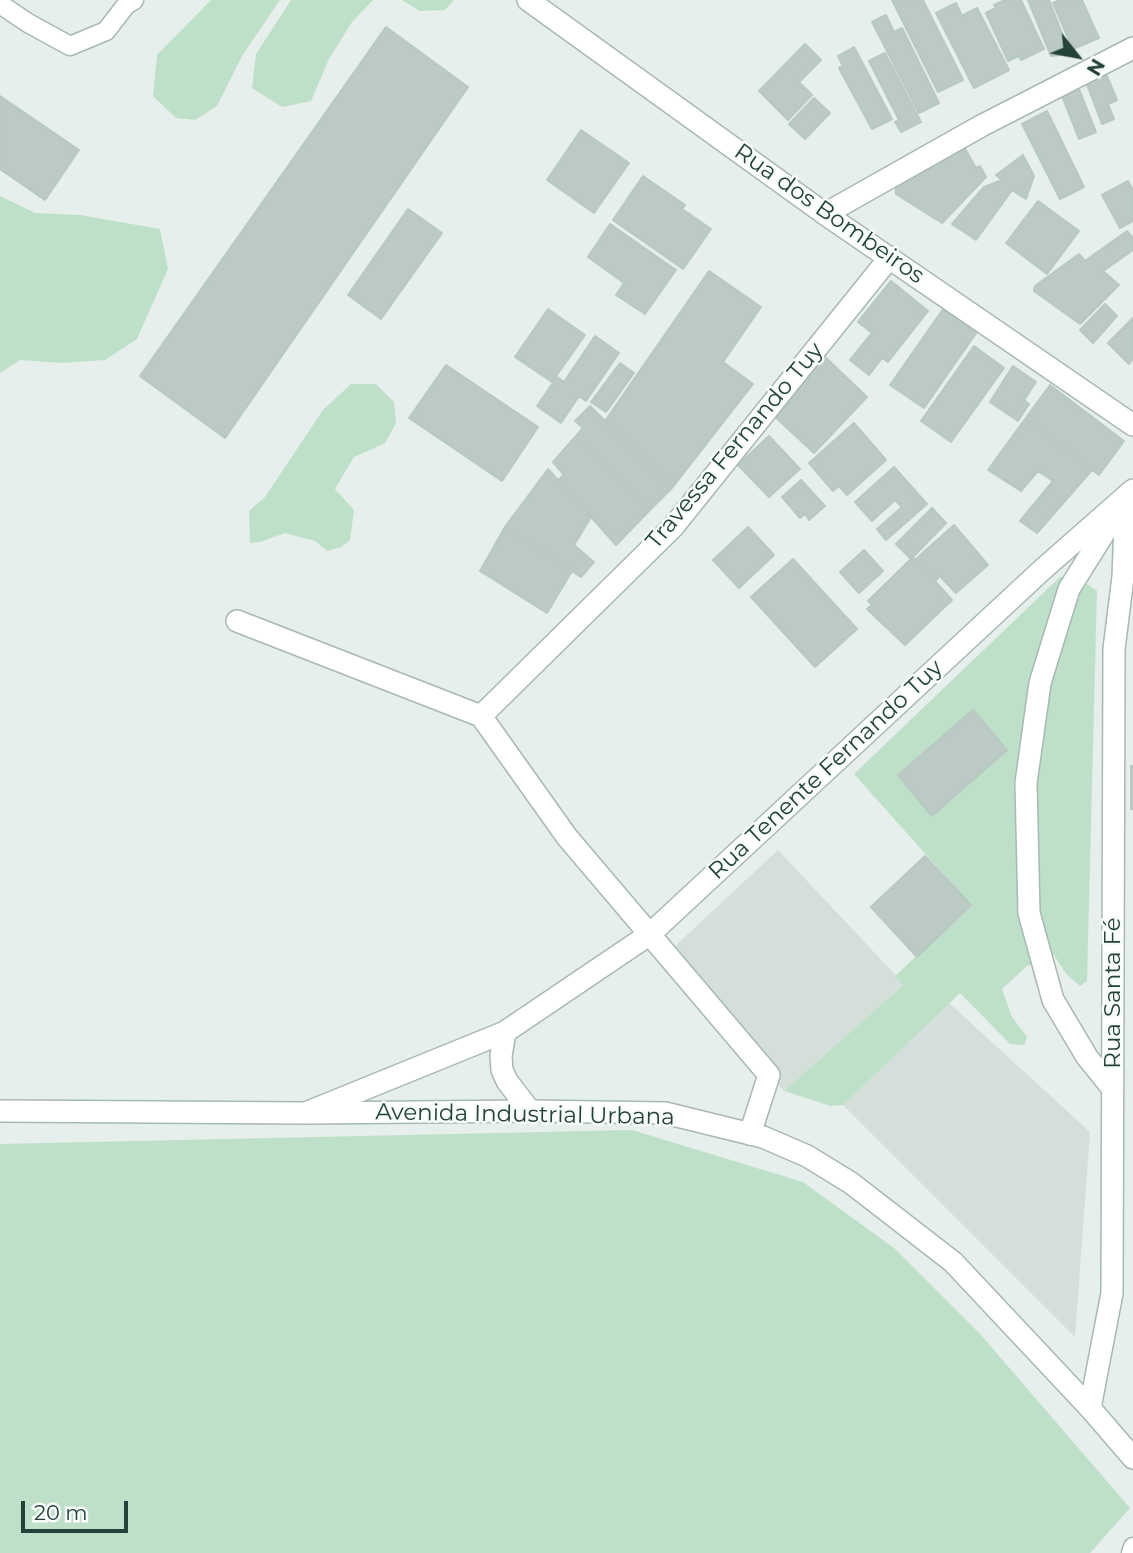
<!DOCTYPE html>
<meta charset="utf-8">
<style>
body{margin:0}
#map{position:relative;width:1133px;height:1553px;overflow:hidden;background:#e6efeb;font-family:Montserrat,sans-serif}
canvas{display:block}
.north{position:absolute;left:1042px;top:21px;width:70px;height:70px;-webkit-text-stroke:5px #f7fbf9;paint-order:stroke;rotate:121deg;font-size:19px;font-weight:700;line-height:28px;text-align:center;color:#24423a}
.north::after{content:'';display:block;margin:auto;width:24px;height:32px;background:#24423a;clip-path:polygon(50% 0,100% 100%,50% 72%,0 100%)}
.scale{position:absolute;left:21px;top:1501px;width:107px;height:32px;box-sizing:border-box;border:4px solid #24423a;border-top:0;padding-left:9px;font-size:21px;line-height:24px;white-space:nowrap;color:#24423a;-webkit-text-stroke:5px #f7fbf9;paint-order:stroke}
</style>
<div id="map">
<canvas width="1133" height="1553"></canvas>
<div class="north">N</div>
<div class="scale">20 m</div>
</div>
<script>
const ctx = document.querySelector('canvas').getContext('2d');
ctx.lineJoin = 'round';
function paint(path, color) { ctx.fillStyle = color; ctx.fill(path, 'evenodd'); }
const shape = rows => new Path2D(rows.map(r => 'M' + r).join(''));
function trace(path, color, width, dash) { ctx.strokeStyle = color; ctx.lineWidth = width; ctx.lineCap = dash ? 'butt' : 'round'; ctx.setLineDash(dash || []); ctx.stroke(path); }
function drawText(font, color, halo, rows, align = 'center') {
  ctx.font = font + ' Montserrat,sans-serif'; ctx.lineWidth = 5; ctx.setLineDash([]); ctx.textBaseline = 'middle'; ctx.strokeStyle = halo; ctx.fillStyle = color; for (const [text, x, y, turn = 0] of rows) {
    ctx.save(); ctx.translate(x, y); ctx.rotate((+turn || 0) * Math.PI / 180); ctx.textAlign = isNaN(turn) ? turn : align; if (halo) ctx.strokeText(text, 0, 0); ctx.fillText(text, 0, 0); ctx.restore();
  }
}
const built = shape([
 [778,850,904,984,784,1091,660,960],
 [948,1002,1090,1132,1075,1337,843,1105]
]);
const green = shape([
 [211,0,280,0,242,56,217,106,195,120,176,118,153,96,157,55],
 [291,0,373,0,352,22,329,59,311,101,282,107,252,88,256,54],
 [402,0,454,0,445,10,420,11],
 [0,196,35,213,80,215,160,229,168,269,137,339,105,360,61,363,20,360,0,373],
 [351,384,376,384,394,402,396,423,385,443,354,457,335,489,354,510,350,540,341,547,327,551,315,541,285,533,260,542,250,543,249,511,265,497,323,410],
 [1060,577,1077,577,1097,591,1087,981,1080,986,1067,975,1054,955,1027,966,1002,989,1012,1017,1027,1037,1024,1045,1010,1044,960,993,843,1105,831,1106,784,1091,903,985,895,976,971,905,854,774],
 [632,1130,803,1182,894,1248,981,1335,1130,1508,1090,1553,0,1553,0,1144]
]);
const building = shape([
 [892,0,923,0,963,80,938,92,892,0],
 [1005,0,1021,0,1044,49,1021,60,1019,56,1008,61,986,13,996,8,994,5,1005,0],
 [1028,0,1049,0,1070,54,1051,56,1028,0],
 [1060,0,1082,0,1099,38,1073,49,1053,3,1060,0],
 [956,3,962,16,977,8,1009,70,974,88,936,13,956,3],
 [886,15,894,32,902,28,939,103,919,113,872,22,886,15],
 [386,27,468,87,225,438,140,376,386,27],
 [805,44,821,60,799,82,812,95,788,120,759,91,805,44],
 [854,47,892,119,872,129,839,68,843,66,838,56,854,47],
 [885,53,921,122,901,132,895,122,899,120,869,61,885,53],
 [1106,74,1117,100,1108,104,1114,119,1102,124,1086,82,1106,74],
 [1077,84,1096,132,1079,139,1060,91,1077,84],
 [0,96,79,150,45,200,0,169,0,96],
 [814,98,830,113,805,139,789,124,814,98],
 [1047,111,1084,187,1060,199,1022,124,1047,111],
 [581,130,629,163,594,213,547,180,581,130],
 [963,145,976,168,980,166,986,177,942,223,896,194,895,181,963,145],
 [1023,155,1034,176,1026,199,1012,190,976,240,952,224,984,187,1002,180,996,175,1023,155],
 [643,176,685,205,682,209,711,229,683,269,613,220,643,176],
 [1128,181,1133,190,1133,221,1120,228,1102,195,1128,181],
 [1038,201,1079,231,1047,274,1006,243,1038,201],
 [408,209,442,233,381,319,348,295,408,209],
 [610,224,676,270,645,314,616,295,624,283,588,257,610,224],
 [1127,231,1133,238,1133,250,1103,271,1119,285,1080,324,1034,291,1035,286,1079,254,1085,261,1127,231],
 [709,271,761,307,723,362,753,384,672,488,605,421,709,271],
 [891,281,928,311,888,362,882,358,869,375,850,360,872,333,858,322,891,281],
 [1105,304,1117,316,1093,343,1080,330,1105,304],
 [946,305,979,329,924,408,890,385,946,305],
 [548,309,585,335,552,382,515,357,548,309],
 [1133,318,1133,359,1129,364,1108,343,1133,318],
 [595,336,619,353,586,401,579,396,561,423,537,406,557,377,564,382,595,336],
 [974,346,1004,368,951,442,921,421,974,346],
 [824,356,867,397,814,453,771,413,824,356],
 [620,363,634,373,606,412,591,402,620,363],
 [446,365,538,427,502,481,409,418,446,365],
 [1013,366,1036,382,1024,400,1029,404,1018,421,990,402,1013,366],
 [1050,385,1124,441,1099,475,1025,419,1050,385],
 [590,406,672,488,650,510,576,436,583,428,575,421,590,406],
 [1025,419,1092,470,1037,533,1020,521,1053,481,1038,471,1021,491,988,470,1025,419],
 [854,423,886,460,847,495,839,486,833,491,809,463,854,423],
 [576,436,650,510,616,545,558,480,564,475,553,462,576,436],
 [769,436,800,469,769,497,738,465,769,436],
 [894,467,927,504,886,540,877,529,902,507,895,500,872,521,855,502,894,467],
 [548,469,591,517,574,545,594,562,581,577,505,527,548,469],
 [801,480,825,506,809,520,805,514,800,518,782,497,801,480],
 [932,508,946,523,911,559,896,544,932,508],
 [954,525,988,565,956,593,940,576,935,581,916,559,954,525],
 [505,527,572,571,547,613,480,571,505,527],
 [748,527,774,555,739,588,713,560,748,527],
 [864,550,883,571,859,593,840,572,864,550],
 [913,557,952,600,905,645,867,609,872,605,868,601,913,557],
 [793,559,857,629,815,667,751,597,793,559],
 [973,710,1007,750,932,816,898,775,973,710],
 [1131,766,1133,766,1133,809,1131,809,1131,766],
 [925,856,971,905,917,957,871,907,925,856]
]);
const service = shape([
 [0,4,28,23,70,46,106,31,126,5,134,0],
 [1131,1553,1133,1547]
]);
const minor = shape([
 [528,0,825,214,1133,425],
 [825,214,981,126,1133,48],
 [237,621,481,716,567,837,769,1075,750,1134],
 [481,716,673,527,890,257],
 [505,1032,501,1056,502,1070,507,1081,530,1111],
 [1112,1088,1087,1057,1053,1000,1029,913,1026,783,1040,683,1069,589,1114,517],
 [308,1112,505,1032,650,934,1042,570,1133,490],
 [1090,1408,1112,1293,1114,649,1123,577,1126,497]
]);
const tertiary = shape([
 [0,1111,306,1113,530,1111,665,1113,763,1137,807,1156,851,1183,953,1262,1090,1408,1133,1458]
]);
const streetNames = [
 ["Rua dos Bombeiros",829,214,35],
 ["Travessa Fernando Tuy",735,446,-50],
 ["Rua Tenente Fernando Tuy",826,770,-43],
 ["Rua Santa Fé",1113,993,-90],
 ["Avenida Industrial Urbana",525,1115,1]
];
paint(built, '#d4dfda');
paint(green, '#bfe0c8');
paint(building, '#bbcac4');
trace(building, '#b8c9c2', 2);
trace(service, '#a8b8b2', 21);
trace(minor, '#a8b8b2', 24);
trace(tertiary, '#a8b8b2', 24);
trace(service, '#fff', 18);
trace(minor, '#fff', 21);
trace(tertiary, '#fff', 21);
drawText('23px', '#24423a', '#f7fbf9', streetNames);
</script>
